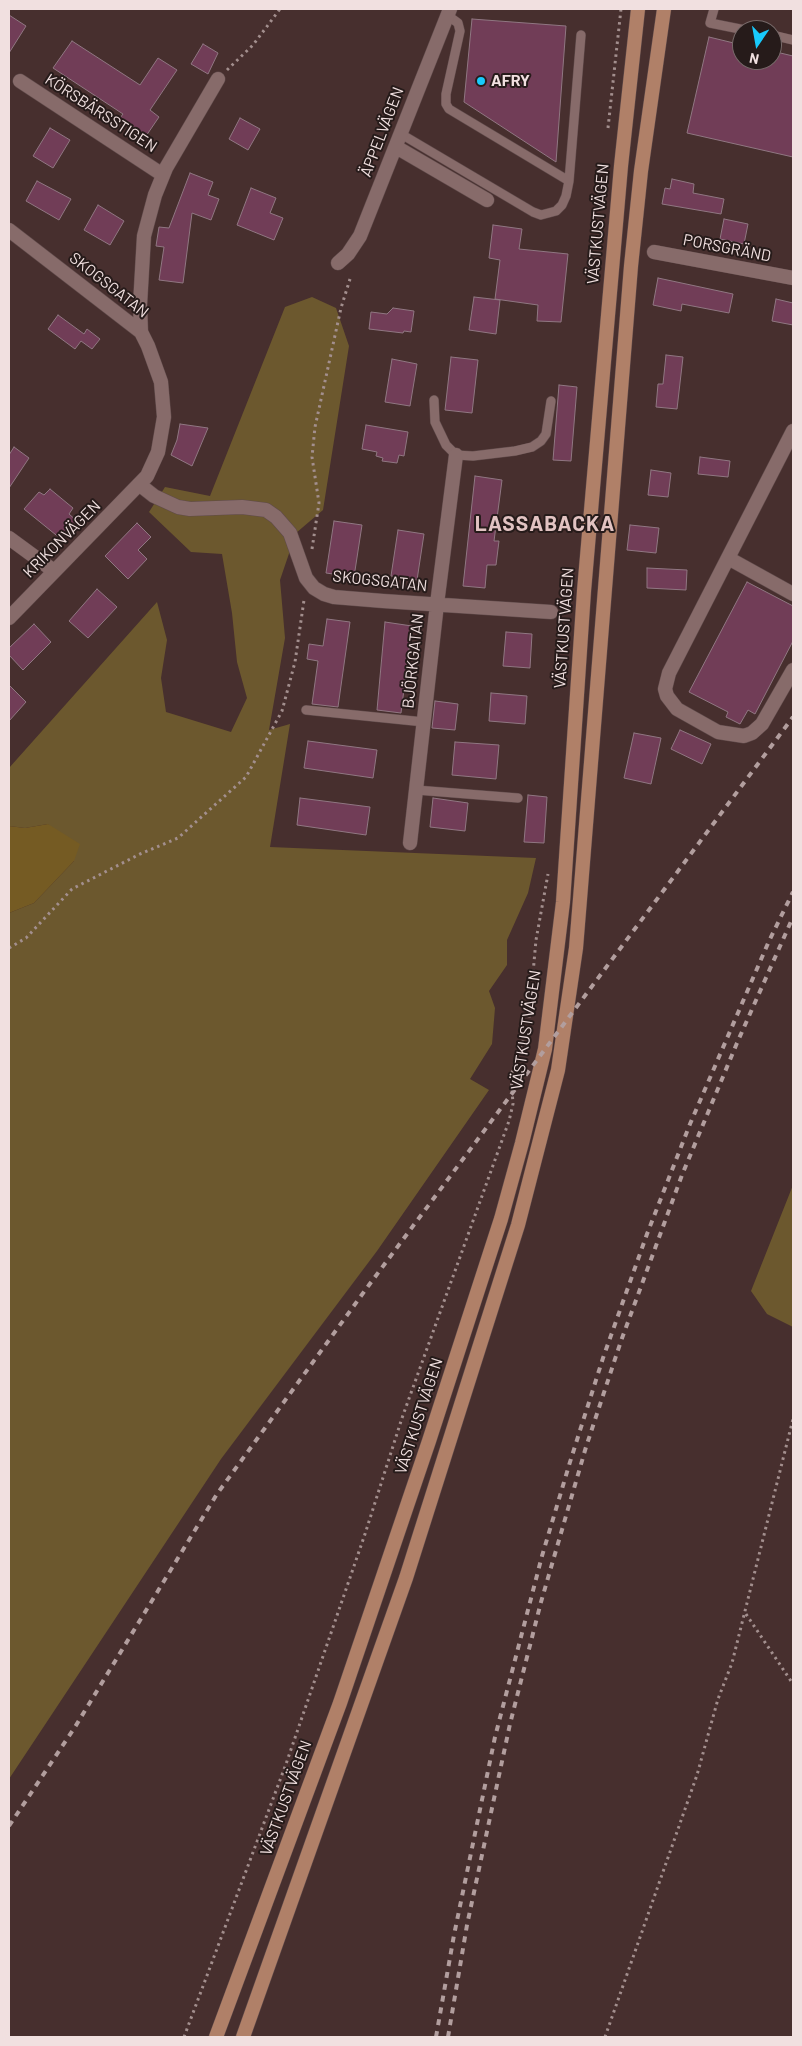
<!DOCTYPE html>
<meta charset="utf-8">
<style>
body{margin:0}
#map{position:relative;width:802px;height:2046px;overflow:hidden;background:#472f2e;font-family:Barlow,sans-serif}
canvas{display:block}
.frame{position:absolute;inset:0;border:10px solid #f1e0e0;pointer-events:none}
.north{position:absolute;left:732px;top:20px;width:50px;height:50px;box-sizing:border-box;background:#261b1a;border:1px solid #776a69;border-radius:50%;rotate:192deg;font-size:14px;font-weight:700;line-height:20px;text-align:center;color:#f1e0e0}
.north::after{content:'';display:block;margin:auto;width:18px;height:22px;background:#18cafc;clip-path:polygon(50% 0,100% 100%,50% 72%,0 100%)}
</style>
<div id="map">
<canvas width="802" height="2046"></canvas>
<div class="frame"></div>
<div class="north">N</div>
</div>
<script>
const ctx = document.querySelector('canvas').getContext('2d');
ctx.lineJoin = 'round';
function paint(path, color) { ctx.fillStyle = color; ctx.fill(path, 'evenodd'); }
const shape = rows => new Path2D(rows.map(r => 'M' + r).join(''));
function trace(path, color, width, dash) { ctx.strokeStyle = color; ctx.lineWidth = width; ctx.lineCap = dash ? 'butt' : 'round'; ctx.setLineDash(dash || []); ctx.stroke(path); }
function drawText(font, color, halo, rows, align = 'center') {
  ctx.font = font + ' Barlow,sans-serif'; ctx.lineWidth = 4; ctx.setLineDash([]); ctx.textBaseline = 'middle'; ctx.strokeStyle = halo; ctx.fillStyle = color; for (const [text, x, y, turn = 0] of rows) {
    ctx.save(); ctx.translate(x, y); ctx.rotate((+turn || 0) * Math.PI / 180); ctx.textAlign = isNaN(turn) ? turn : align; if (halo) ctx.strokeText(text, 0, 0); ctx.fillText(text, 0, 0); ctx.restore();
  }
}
const green = shape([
 [312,297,336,308,349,346,323,510,296,533,280,580,285,638,269,730,290,724,270,847,536,858,528,893,507,940,507,965,489,991,495,1008,492,1044,470,1079,489,1090,377,1251,221,1459,9,1779,9,913,34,903,74,861,48,824,25,828,9,826,9,768,157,602,167,640,161,678,166,712,231,732,247,698,237,662,232,613,222,554,191,552,149,512,165,487,210,496,285,307],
 [793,1185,793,1327,767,1314,751,1291]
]);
const forest = shape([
 [48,824,80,844,74,861,34,903,9,913,9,826,25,828]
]);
const building = shape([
 [9,15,26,26,9,53,9,15],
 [472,19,566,26,556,162,464,102,472,19],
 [709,37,742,45,742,60,772,60,772,51,793,56,793,157,687,133,709,37],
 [72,41,140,85,158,58,177,70,150,110,159,117,146,136,120,118,123,114,53,68,72,41],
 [203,44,218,53,208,74,191,64,203,44],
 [240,118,260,129,248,150,229,139,240,118],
 [50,128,70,140,53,168,33,156,50,128],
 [190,173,213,182,208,195,219,199,211,220,192,213,183,283,159,280,164,247,156,246,159,227,169,228,190,173],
 [672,179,694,184,693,193,724,199,721,214,662,204,665,188,670,189,672,179],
 [37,181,71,199,59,220,26,201,37,181],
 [251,188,276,198,270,213,283,218,274,240,237,225,251,188],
 [98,205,124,221,110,245,84,230,98,205],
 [724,219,748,224,744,244,720,239,724,219],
 [493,225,522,229,519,249,568,254,561,322,537,321,538,305,495,299,500,260,489,258,493,225],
 [658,278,733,294,729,313,682,304,681,311,653,305,658,278],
 [474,297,500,300,496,334,469,330,474,297],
 [776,299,793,303,793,325,772,321,776,299],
 [393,308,414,311,411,332,404,331,403,333,369,329,371,312,387,314,393,308],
 [58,315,84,334,87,329,100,339,92,349,81,341,75,349,48,329,58,315],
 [666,355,683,357,677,409,656,407,658,384,663,384,666,355],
 [451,357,478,360,472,413,445,410,451,357],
 [392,359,417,364,410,406,385,402,392,359],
 [559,385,577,387,571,461,553,460,559,385],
 [180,424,208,428,192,466,171,455,177,440,180,424],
 [366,425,408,432,404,456,399,455,397,463,382,461,383,458,376,456,377,452,362,449,366,425],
 [14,447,29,458,9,488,9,455,14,447],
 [700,457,730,461,728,477,698,474,700,457],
 [651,470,671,473,668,497,648,495,651,470],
 [475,476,502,480,494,541,499,541,496,565,487,565,485,588,463,586,475,476],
 [50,489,73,508,69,514,77,521,61,539,24,509,39,492,44,495,50,489],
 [334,521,362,525,354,577,326,573,334,521],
 [137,523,151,537,138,550,147,559,128,579,105,556,137,523],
 [630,525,659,528,656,553,627,550,630,525],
 [398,530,424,534,417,580,391,576,398,530],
 [647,568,687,570,686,590,647,588,647,568],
 [747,582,793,606,793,641,755,714,748,710,740,724,726,717,728,712,689,692,747,582],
 [97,589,117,607,88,638,69,621,97,589],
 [327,619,350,622,338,707,312,704,318,661,307,659,309,644,323,646,327,619],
 [385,622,412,626,401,713,377,710,385,622],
 [34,624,51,642,23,670,9,655,9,648,34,624],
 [506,632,532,634,530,668,503,666,506,632],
 [9,685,26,702,9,721,9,685],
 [491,693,527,696,525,724,489,721,491,693],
 [435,701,458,704,455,730,432,728,435,701],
 [680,730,711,744,702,764,671,749,680,730],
 [634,733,661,738,651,784,624,778,634,733],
 [308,741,377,750,373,778,304,768,308,741],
 [455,742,499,745,496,779,452,775,455,742],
 [528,795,547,797,544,843,524,842,528,795],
 [300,798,370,807,366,835,297,825,300,798],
 [433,798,468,803,465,831,430,827,433,798]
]);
const path = shape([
 [227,70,253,45,280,9],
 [608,128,621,9],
 [312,549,319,503,312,457,315,427,341,308,350,279],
 [9,948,26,938,72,889,140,854,178,838,246,777,282,711,295,662,304,600],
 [746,1614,793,1684],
 [184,2037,286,1764,365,1534,402,1418,509,1121,513,1104,511,1075,524,1038,529,1018,536,940,548,874],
 [605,2037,697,1775,718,1699,732,1663,793,1419]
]);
const service = shape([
 [714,9,710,23,745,30],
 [447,15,458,23,460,31,446,94,446,104,449,109,569,181],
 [772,35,793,40],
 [401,134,533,212,541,215,556,211,562,205,566,196,569,181,581,35],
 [434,400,435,422,446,445,456,455,473,456,515,451,532,447,541,441,546,434,551,401],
 [306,710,424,722],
 [416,790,518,798]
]);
const minor = shape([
 [20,81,163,175],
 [396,147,487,200],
 [9,230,141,332,148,346,161,382,164,417,158,452,147,476,9,618],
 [654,252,793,278],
 [338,263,348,254,360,236,450,9],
 [141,332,140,305,144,236,155,195,166,168,218,79],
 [793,431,669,673,665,689,667,696,677,709,718,732,744,736,752,733,762,724,793,670],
 [140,485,154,496,178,507,190,509,242,507,266,510,276,517,290,533,306,578,314,588,324,594,334,597,383,601,551,612],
 [9,538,54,571],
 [728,558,793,594],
 [410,843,437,604,456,455]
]);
const primary = shape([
 [216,2037,340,1703,429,1441,501,1219,522,1143,545,1049,563,902,584,591,621,166,638,9],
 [243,2037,406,1578,518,1225,558,1070,576,948,580,899,631,266,641,171,664,9]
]);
const rail = shape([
 [9,1826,75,1727,217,1494,369,1285,793,717],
 [436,2037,454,1935,495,1737,542,1556,570,1462,603,1358,647,1234,690,1124,769,941,793,892],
 [448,2037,467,1925,510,1724,541,1602,586,1447,621,1341,682,1175,737,1043,793,917]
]);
const markers = [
 [481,81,5,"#18cafc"]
];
const poiNames = [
 ["AFRY",491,81]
];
const streetNames = [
 ["KÖRSBÄRSSTIGEN",101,113,33],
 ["ÄPPELVÄGEN",382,132,-69],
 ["VÄSTKUSTVÄGEN",598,224,-85],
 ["PORSGRÄND",727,248,11],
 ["SKOGSGATAN",109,285,38],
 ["KRIKONVÄGEN",62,539,-45],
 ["SKOGSGATAN",380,581,6],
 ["VÄSTKUSTVÄGEN",564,628,-86],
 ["BJÖRKGATAN",413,661,-84],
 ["VÄSTKUSTVÄGEN",526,1030,-81],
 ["VÄSTKUSTVÄGEN",419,1416,-72],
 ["VÄSTKUSTVÄGEN",286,1798,-70]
];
const districtNames = [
 ["LASSABACKA",545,524]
];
paint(green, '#6c582e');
paint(forest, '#755b23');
paint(building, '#713d57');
trace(building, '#907782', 1);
trace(service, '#604b4b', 10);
trace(minor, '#604b4b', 15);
trace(primary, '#604b4b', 15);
trace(path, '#a38f8e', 3, [2.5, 4]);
trace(service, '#876b6a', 9);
trace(minor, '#876b6a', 14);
trace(primary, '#b08068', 14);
trace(rail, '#b29e9e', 4, [6, 6]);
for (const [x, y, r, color] of markers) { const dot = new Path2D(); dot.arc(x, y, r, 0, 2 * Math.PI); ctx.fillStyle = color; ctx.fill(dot); trace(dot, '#261b1a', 2); }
drawText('bold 16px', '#f1e0e0', '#261b1a', poiNames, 'left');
drawText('16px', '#f1e0e0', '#261b1a', streetNames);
ctx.letterSpacing = '1px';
drawText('bold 21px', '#e2c3c2', '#261b1a', districtNames);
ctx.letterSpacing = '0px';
</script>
